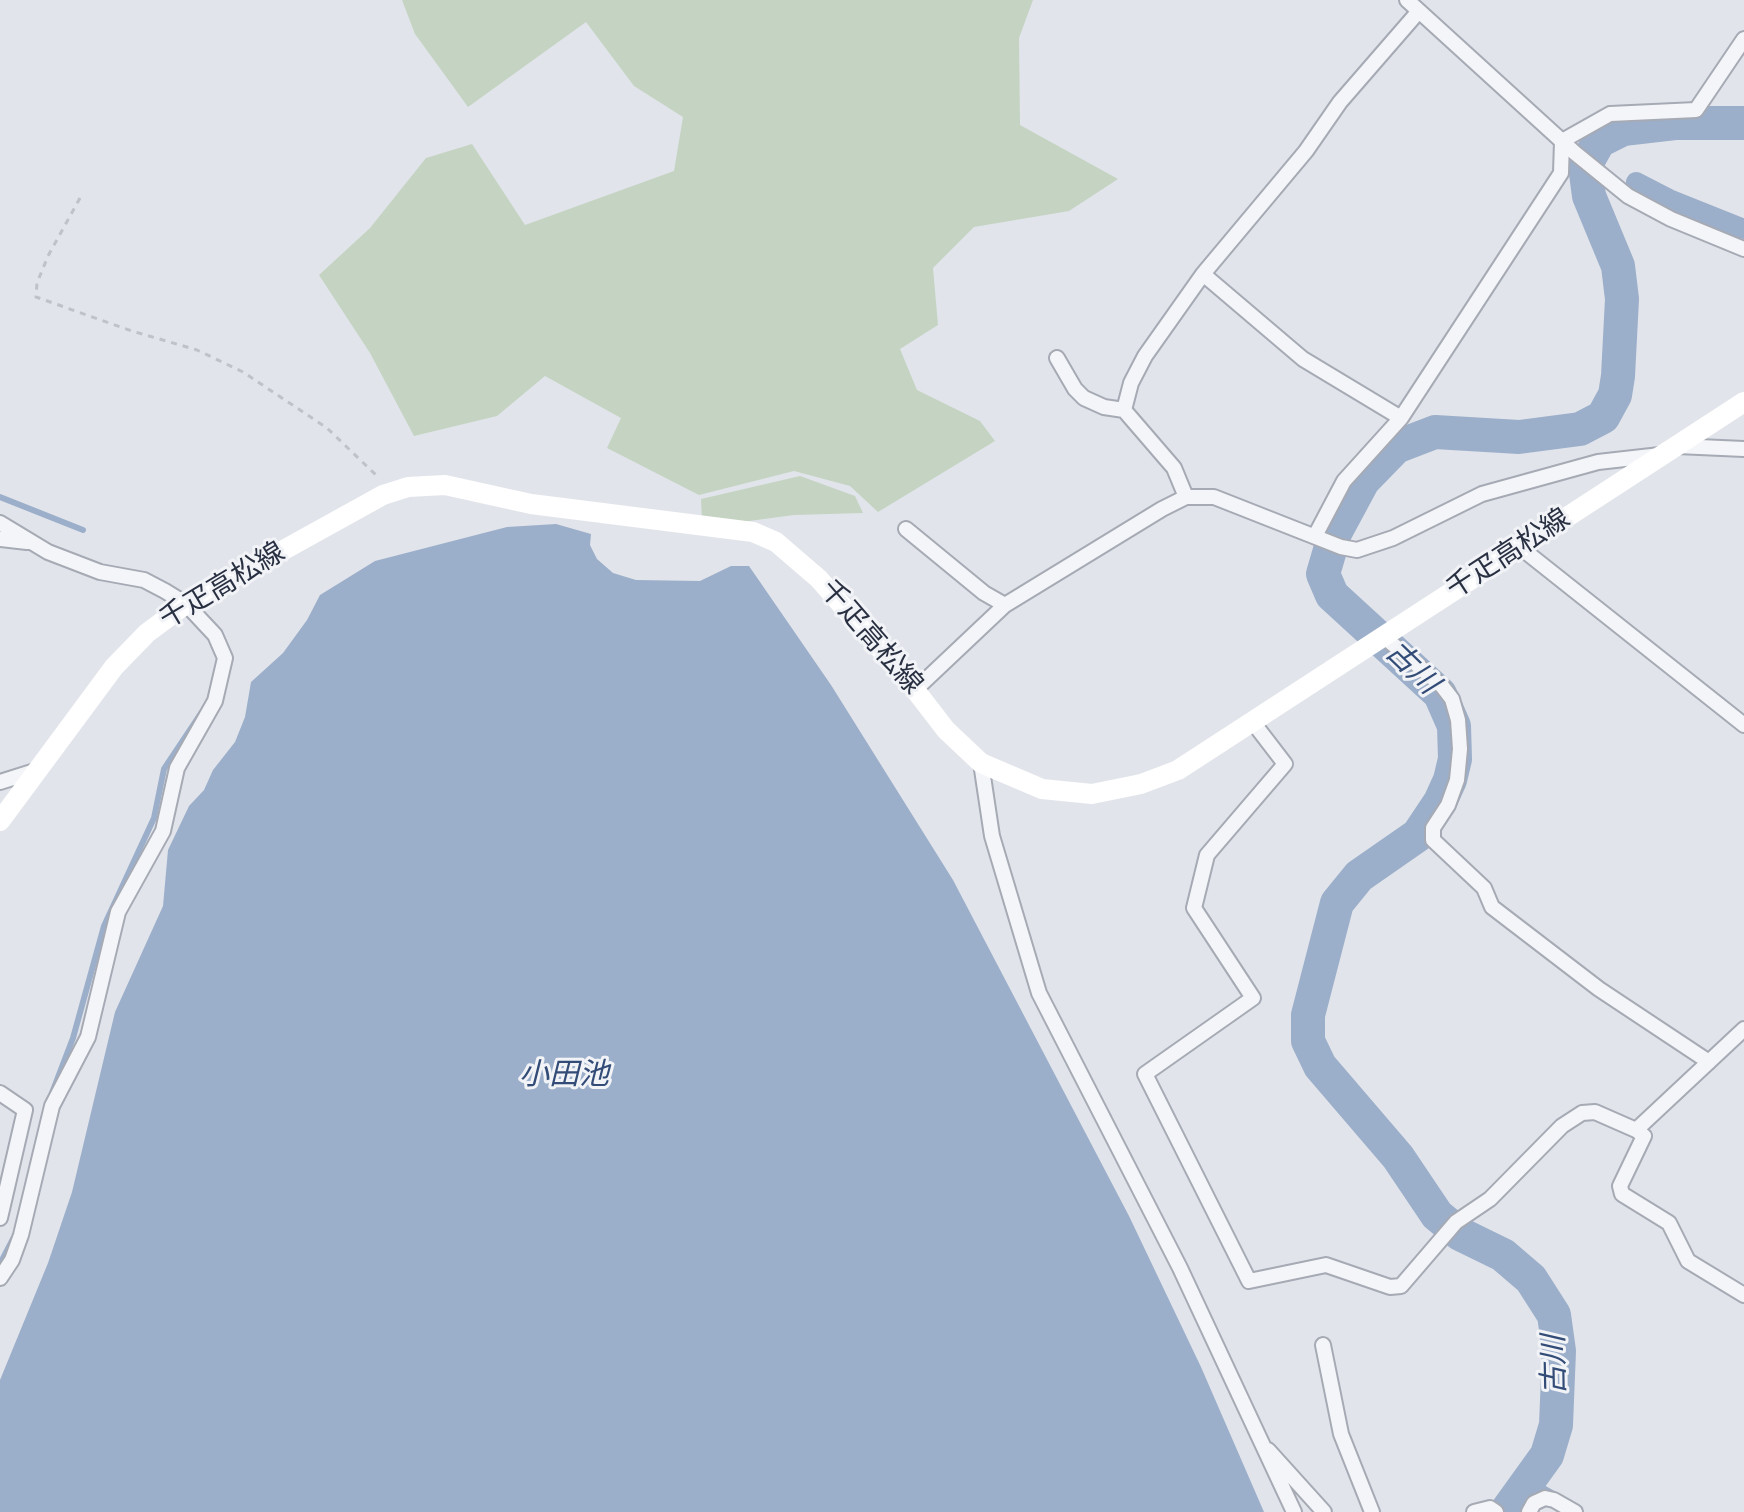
<!DOCTYPE html>
<meta charset="utf-8">
<style>
body{margin:0}
canvas{display:block;background:#e1e4ea}
</style>
<canvas width="1744" height="1512"></canvas>
<script>
const ctx = document.querySelector('canvas').getContext('2d');
ctx.lineJoin = 'round';
function paint(path, color) { ctx.fillStyle = color; ctx.fill(path, 'evenodd'); }
const shape = rows => new Path2D(rows.map(r => 'M' + r).join(''));
function trace(path, color, width, dash) { ctx.strokeStyle = color; ctx.lineWidth = width; ctx.lineCap = dash ? 'butt' : 'round'; ctx.setLineDash(dash || []); ctx.stroke(path); }
function drawText(font, color, halo, rows, align = 'center') {
  ctx.font = font + ' "Roboto Condensed","Noto Sans JP",sans-serif'; ctx.lineWidth = 6; ctx.setLineDash([]); ctx.textBaseline = 'middle'; ctx.strokeStyle = halo; ctx.fillStyle = color; for (const [text, x, y, turn = 0] of rows) {
    ctx.save(); ctx.translate(x, y); ctx.rotate((+turn || 0) * Math.PI / 180); ctx.textAlign = isNaN(turn) ? turn : align; if (halo) ctx.strokeText(text, 0, 0); ctx.fillText(text, 0, 0); ctx.restore();
  }
}
const green = shape([
 [402,0,1033,0,1019,38,1020,125,1118,179,1069,211,974,227,933,268,938,325,900,349,917,390,980,421,995,441,878,512,850,486,794,471,699,495,607,448,621,418,545,376,497,416,414,436,370,353,319,275,370,228,426,158,472,144,525,225,674,171,683,117,634,86,586,22,468,107,415,34],
 [800,476,855,496,863,513,794,515,734,523,702,520,701,499]
]);
const water = shape([
 [556,524,591,534,590,545,597,559,613,573,636,580,700,581,731,566,749,566,831,685,953,880,1129,1216,1201,1367,1264,1512,0,1512,0,1380,48,1263,72,1192,115,1012,163,906,168,850,189,806,204,790,213,770,235,742,245,717,251,682,283,653,307,620,320,595,375,561,507,527]
]);
const stream = shape([
 [0,497,83,530],
 [52,1093,73,1038,104,926,154,818,164,769,202,712],
 [0,1264,13,1239],
 [1529,1480,1554,1494]
]);
const canal = shape([
 [1636,182,1669,199,1744,229]
]);
const river = shape([
 [1506,1512,1547,1455,1556,1425,1559,1351,1554,1315,1531,1279,1503,1255,1460,1234,1437,1215,1398,1157,1320,1066,1308,1041,1308,1015,1337,903,1359,876,1418,835,1440,802,1450,780,1455,759,1454,726,1440,694,1332,595,1323,574,1335,533,1363,481,1396,447,1435,432,1519,437,1580,429,1603,417,1615,395,1618,376,1622,299,1618,266,1589,196,1585,166,1599,141,1623,129,1675,123,1744,123]
]);
const path = shape([
 [80,198,48,256,37,283,36,297,132,331,197,350,243,372,327,428,377,476]
]);
const minor = shape([
 [1407,0,1575,153,1628,196,1671,219,1744,249],
 [1203,274,1303,359,1401,418,1561,173,1562,141,1610,114,1696,110,1744,39],
 [1057,358,1075,389,1084,398,1104,407,1124,410],
 [1677,446,1744,449],
 [1186,497,1174,468,1124,410,1131,383,1145,356,1203,274,1306,151,1340,102,1419,11],
 [0,523,48,552,100,572,144,580,165,591,186,604,215,635,225,658,215,701,177,768,163,831,118,912,88,1037,52,1106,21,1235,12,1260,0,1278],
 [906,529,984,593,1005,605],
 [1315,536,1344,481,1401,418],
 [0,539,27,542],
 [1521,548,1744,725],
 [1383,636,1442,686,1452,699,1458,720,1460,749,1457,780,1448,805,1433,828,1433,840,1484,888,1492,907,1599,989,1709,1062],
 [915,690,1005,605,1162,509,1186,497,1214,497,1341,547,1357,550,1393,538,1482,494,1598,462,1660,455],
 [1252,721,1285,764,1207,855,1194,908,1253,998,1145,1074,1249,1281,1326,1265,1390,1287,1401,1286,1456,1222,1490,1199,1562,1126,1582,1113,1595,1112,1636,1130,1744,1029],
 [981,763,992,836,1039,993,1180,1268,1294,1512],
 [0,782,38,770],
 [0,1093,25,1110,0,1218],
 [1636,1130,1644,1136,1620,1186,1622,1194,1669,1223,1688,1261,1744,1295],
 [1323,1345,1341,1434,1372,1512],
 [1268,1450,1324,1512],
 [1474,1512,1490,1508,1496,1512],
 [1529,1512,1534,1503,1545,1498,1554,1500,1575,1512]
]);
const secondary = shape([
 [0,821,114,667,147,633,186,604,383,495,408,487,445,485,531,504,753,532,776,542,819,579,909,682,946,730,981,763,1042,789,1092,794,1141,784,1178,770,1744,402]
]);
const streetNames = [
 ["千疋高松線",1509,555,-33],
 ["千疋高松線",223,587,-31],
 ["千疋高松線",870,638,49]
];
const waterNames = [
 ["古川",1411,669,44],
 ["小田池",564,1076],
 ["古川",1556,1365,-91]
];
paint(green, '#c5d4c2');
paint(water, '#9cafca');
trace(stream, '#9cafca', 6);
trace(canal, '#9cafca', 20);
trace(river, '#9cafca', 34);
trace(minor, '#a6aab4', 18);
trace(path, '#bfc2c9', 3, [6, 6]);
trace(minor, '#f4f5f8', 14);
trace(secondary, '#fff', 20);
drawText('28px', '#293042', '#f1f3f7', streetNames);
drawText('italic 30px', '#324c77', '#f1f3f7', waterNames);
</script>
